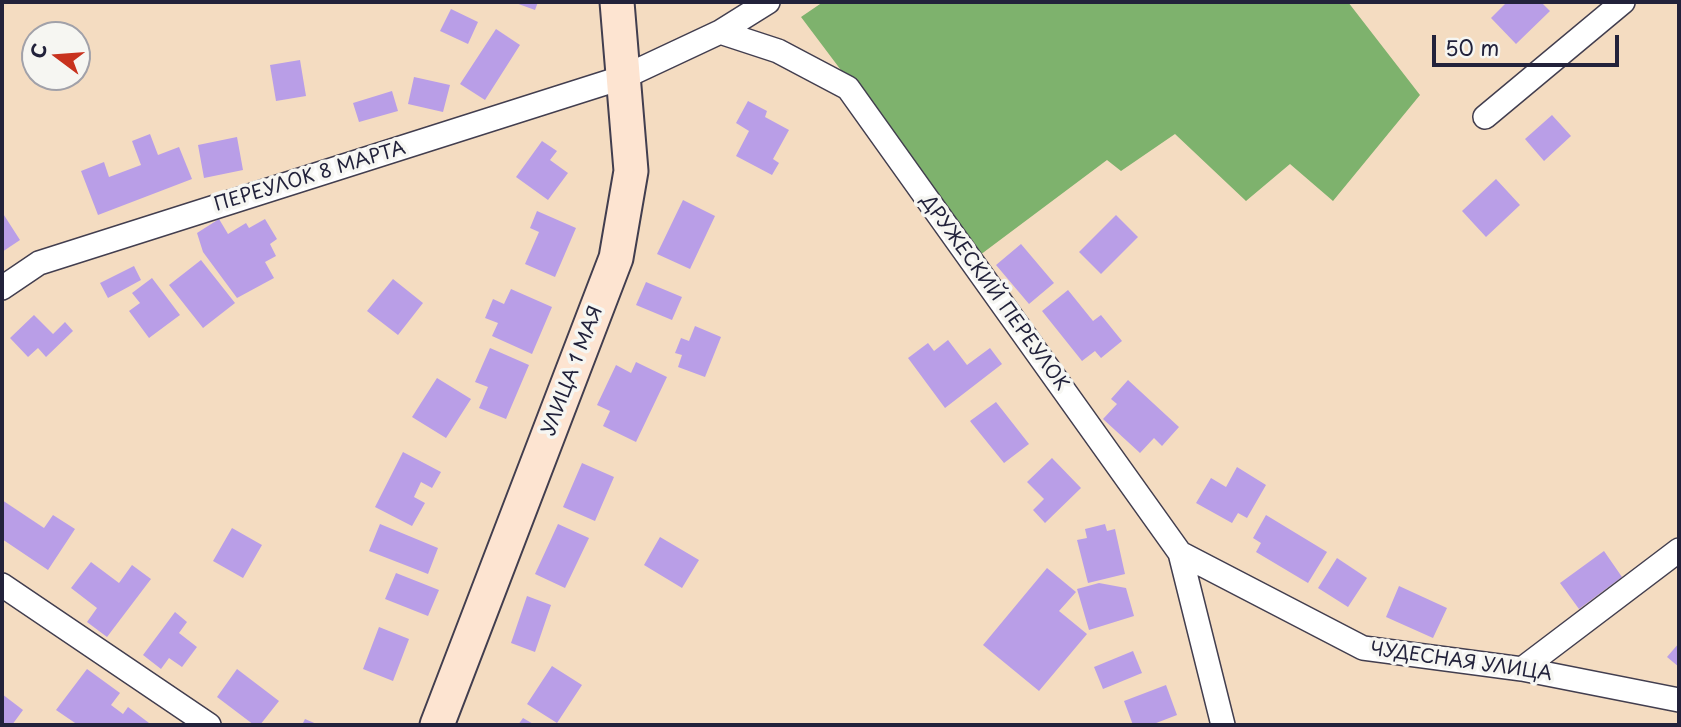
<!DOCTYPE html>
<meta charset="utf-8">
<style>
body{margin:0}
#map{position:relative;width:1681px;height:727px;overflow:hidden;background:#f4dcc1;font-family:"Playpen Sans",sans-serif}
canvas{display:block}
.frame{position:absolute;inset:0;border:4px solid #22223b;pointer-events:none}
.north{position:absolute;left:21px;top:21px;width:70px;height:70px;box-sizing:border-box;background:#f6f6f2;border:2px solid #a1a1a9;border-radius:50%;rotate:286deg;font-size:19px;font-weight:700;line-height:28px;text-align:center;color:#22223b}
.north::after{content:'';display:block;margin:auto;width:24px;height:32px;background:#c8321e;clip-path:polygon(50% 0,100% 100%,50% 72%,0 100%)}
.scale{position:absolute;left:1432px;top:35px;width:187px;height:32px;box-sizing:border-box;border:4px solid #22223b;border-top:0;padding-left:9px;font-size:21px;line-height:24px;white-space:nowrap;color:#22223b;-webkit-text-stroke:5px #f6f6f2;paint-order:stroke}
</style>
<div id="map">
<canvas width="1681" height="727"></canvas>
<div class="frame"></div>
<div class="north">С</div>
<div class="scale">50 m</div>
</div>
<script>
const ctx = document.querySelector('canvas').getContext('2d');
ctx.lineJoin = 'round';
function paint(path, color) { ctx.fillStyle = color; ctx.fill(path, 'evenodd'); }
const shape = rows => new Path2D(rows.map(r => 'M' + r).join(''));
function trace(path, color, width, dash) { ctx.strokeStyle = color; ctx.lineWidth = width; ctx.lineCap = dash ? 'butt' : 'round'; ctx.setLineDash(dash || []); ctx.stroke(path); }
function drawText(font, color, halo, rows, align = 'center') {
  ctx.font = font + ' "Playpen Sans",sans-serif'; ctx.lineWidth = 7; ctx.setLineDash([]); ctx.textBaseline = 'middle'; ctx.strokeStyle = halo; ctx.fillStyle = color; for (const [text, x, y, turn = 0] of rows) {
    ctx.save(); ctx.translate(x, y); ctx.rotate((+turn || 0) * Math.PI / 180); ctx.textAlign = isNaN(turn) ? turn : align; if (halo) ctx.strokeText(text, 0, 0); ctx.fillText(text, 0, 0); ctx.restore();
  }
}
const forest = shape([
 [823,2,1348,2,1420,95,1333,201,1290,164,1246,201,1175,134,1121,171,1107,160,980,255,801,17]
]);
const building = shape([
 [513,2,538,2,535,10],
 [1507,2,1541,2,1550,11,1516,44,1491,18],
 [451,9,478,22,468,44,440,31],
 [496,29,520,45,485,100,460,84],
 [300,60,306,96,276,101,270,65],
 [414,77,450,85,443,112,408,104],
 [392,91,398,111,359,122,353,103],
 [748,101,767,111,765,117,789,130,773,159,779,163,772,175,736,156,749,131,736,123],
 [1552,115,1571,136,1544,161,1525,139],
 [150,134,158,155,179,147,192,179,98,215,81,171,104,162,109,177,141,165,132,141],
 [237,137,243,170,204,178,198,145],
 [542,141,557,151,550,160,568,173,548,200,516,177],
 [1496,179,1520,205,1486,237,1462,211],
 [683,200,715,216,690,269,657,254],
 [537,211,576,228,555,277,525,264,539,232,530,228],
 [2,212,20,240,2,252],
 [1116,215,1138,237,1101,274,1079,252],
 [219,219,228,234,246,223,249,228,265,219,277,239,270,244,276,256,265,262,274,278,237,298,203,252,197,233],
 [1021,244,1054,283,1029,304,996,265],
 [201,260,235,303,203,328,169,285],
 [134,266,141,280,108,298,100,283],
 [152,278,180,315,149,338,129,311,140,303,132,293],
 [393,279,423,303,398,335,367,311],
 [646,282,682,297,672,320,636,305],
 [511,289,552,307,532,354,492,336,498,323,485,318,493,299,504,304],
 [1068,290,1093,321,1101,315,1122,341,1101,358,1095,351,1082,361,1042,311],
 [34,315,53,334,65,322,73,331,46,357,38,348,28,357,10,338],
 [695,326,721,337,705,377,678,367,682,355,675,353,681,338,689,341],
 [948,340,967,365,990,348,1002,364,945,408,908,358,928,343,934,351],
 [490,348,529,365,506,419,479,408,488,387,475,382],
 [636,362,667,377,636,442,603,426,610,411,597,405,616,365,631,373],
 [437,378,471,399,446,438,412,417],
 [1128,380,1179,427,1162,446,1154,438,1140,453,1103,419,1117,404,1111,399],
 [996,402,1029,444,1004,463,970,421],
 [403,452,441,472,432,488,421,482,414,497,425,503,412,526,375,507],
 [1052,458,1081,488,1045,523,1033,510,1044,499,1027,482],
 [582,463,614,477,595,521,563,507],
 [1237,467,1266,485,1247,518,1238,513,1232,523,1196,503,1211,478,1226,487],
 [2,500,44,528,53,515,75,529,48,570,2,539],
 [1266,515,1327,552,1308,583,1256,552,1261,543,1253,538],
 [380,524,438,548,428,574,369,551],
 [558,524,589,538,565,588,535,574],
 [1105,524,1107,531,1115,529,1125,574,1088,583,1077,540,1087,538,1085,529],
 [232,528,262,545,243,578,213,561],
 [660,537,699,560,682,588,644,565],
 [1604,551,1622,577,1579,609,1560,583],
 [1337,558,1367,578,1348,607,1318,588],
 [91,562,119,583,132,565,151,579,107,637,87,622,97,608,71,588],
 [1047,568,1076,592,1059,611,1087,634,1039,691,983,645],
 [396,573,439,590,428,616,385,599],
 [1099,583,1126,588,1134,616,1089,630,1077,589],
 [1399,586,1447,608,1433,638,1386,617],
 [527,596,551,605,535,652,511,643],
 [175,612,187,622,179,633,197,647,182,667,169,658,161,669,143,655],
 [379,627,409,639,393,681,363,669],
 [1679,643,1679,667,1667,657],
 [1133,651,1142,673,1103,689,1094,667],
 [552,666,582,685,557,723,527,704],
 [87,669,120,693,111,705,123,714,128,707,149,723,148,725,78,725,56,710],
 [237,669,279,701,260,725,254,725,217,697],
 [1166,685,1177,715,1151,725,1133,725,1124,701],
 [2,694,23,710,12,725,2,725],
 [523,718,535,725,518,725],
 [305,719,319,725,302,725]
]);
const street = shape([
 [720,32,768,2],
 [1485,117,1623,2],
 [2,288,39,263,624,77,720,32,778,51,848,88,1180,553,1223,725],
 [1180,553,1363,648,1522,669,1679,700],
 [2,585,209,725],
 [1522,669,1679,550]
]);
const secondary = shape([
 [437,725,616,258,631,171,617,2]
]);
const streetNames = [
 ["ПЕРЕУЛОК 8 МАРТА",310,177,-17],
 ["ДРУЖЕСКИЙ ПЕРЕУЛОК",994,293,54],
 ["УЛИЦА 1 МАЯ",573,371,-69],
 ["ЧУДЕСНАЯ УЛИЦА",1461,662,8]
];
paint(forest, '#7eb26d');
paint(building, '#b99ee7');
trace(street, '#423e4f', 26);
trace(secondary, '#423e4f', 37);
trace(street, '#fff', 23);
trace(secondary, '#fde4d1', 33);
drawText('19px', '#22223b', '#f6f6f2', streetNames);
</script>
